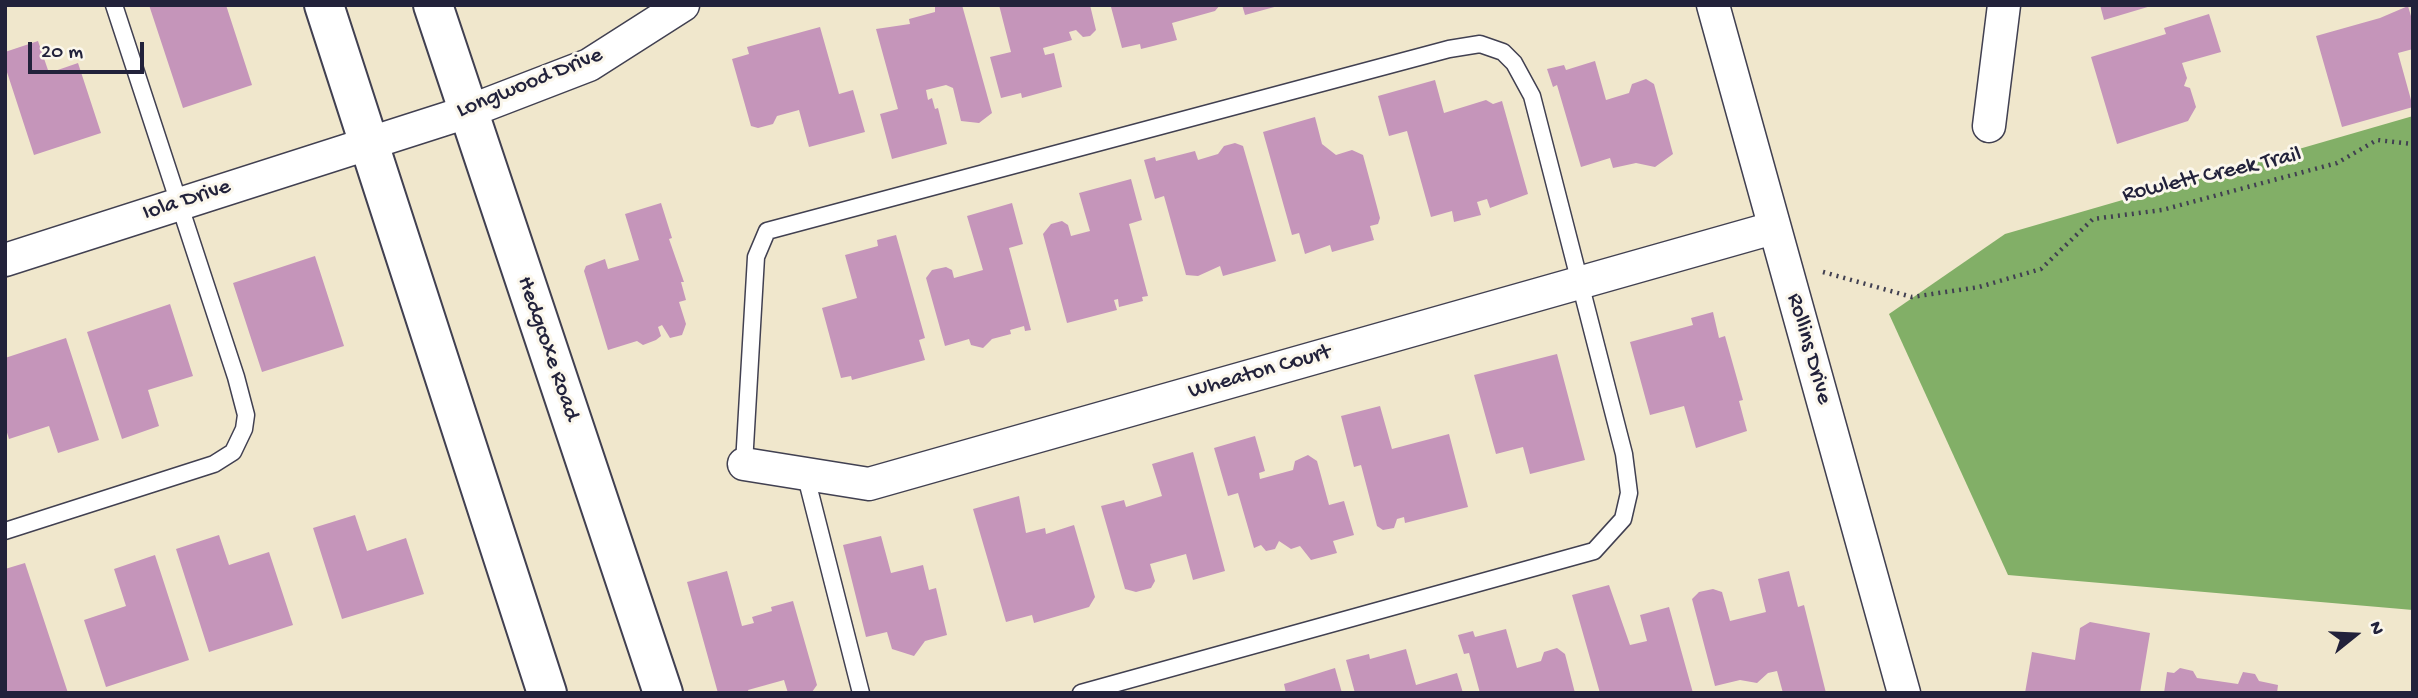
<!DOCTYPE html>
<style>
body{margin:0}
#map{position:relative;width:2418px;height:698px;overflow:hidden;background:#f0e7cc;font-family:"Gochi Hand",sans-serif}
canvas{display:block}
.frame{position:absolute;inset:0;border:7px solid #22223b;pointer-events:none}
.north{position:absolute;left:2320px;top:600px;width:70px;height:70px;-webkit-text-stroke:5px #fbf7ec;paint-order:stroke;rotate:72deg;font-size:19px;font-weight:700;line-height:28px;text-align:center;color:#22223b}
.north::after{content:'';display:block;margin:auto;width:24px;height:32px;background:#22223b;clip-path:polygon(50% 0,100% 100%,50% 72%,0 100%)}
.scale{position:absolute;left:28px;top:42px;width:116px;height:32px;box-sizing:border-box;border:4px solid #22223b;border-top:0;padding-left:9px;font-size:21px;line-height:24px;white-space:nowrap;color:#22223b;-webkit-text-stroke:5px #fbf7ec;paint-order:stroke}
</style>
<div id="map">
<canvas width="2418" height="698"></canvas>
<div class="frame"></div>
<div class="north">N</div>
<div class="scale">20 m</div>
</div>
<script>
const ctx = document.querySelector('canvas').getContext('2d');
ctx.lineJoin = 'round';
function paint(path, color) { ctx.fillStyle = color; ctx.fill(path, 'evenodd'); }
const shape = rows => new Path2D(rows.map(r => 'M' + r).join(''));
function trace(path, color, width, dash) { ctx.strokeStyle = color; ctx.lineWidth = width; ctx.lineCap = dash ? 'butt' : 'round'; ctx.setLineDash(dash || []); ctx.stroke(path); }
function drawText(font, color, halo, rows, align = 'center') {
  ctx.font = font + ' "Gochi Hand",sans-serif'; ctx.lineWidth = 6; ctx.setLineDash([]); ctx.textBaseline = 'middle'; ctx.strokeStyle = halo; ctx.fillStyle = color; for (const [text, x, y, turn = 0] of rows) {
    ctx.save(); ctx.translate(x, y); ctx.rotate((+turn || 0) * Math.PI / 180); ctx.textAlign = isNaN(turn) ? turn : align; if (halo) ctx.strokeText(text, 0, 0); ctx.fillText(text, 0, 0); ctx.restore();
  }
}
const forest = shape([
 [2413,116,2413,610,2008,575,1889,314,2005,234]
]);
const building = shape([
 [149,5,226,5,252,85,183,108],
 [942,5,962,5,992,113,979,123,961,121,953,88,946,85,926,90,928,100,932,98,935,109,938,108,947,144,892,159,880,114,898,109,876,29,910,24,909,19,935,12,935,7],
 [999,5,1090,5,1096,30,1090,36,1083,37,1076,30,1069,32,1072,40,1043,48,1045,55,1054,53,1062,87,1022,98,1021,93,1001,98,990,57,1011,52],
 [1113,5,1220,5,1215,11,1172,23,1177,40,1141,49,1140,44,1122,48,1111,7],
 [1242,5,1278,5,1278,6,1245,15],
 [2100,5,2151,5,2151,6,2104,20],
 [2408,6,2413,23,2413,49,2398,53,2413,107,2342,127,2316,36,2380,18],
 [2209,14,2221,52,2182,63,2187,78,2184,86,2190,88,2196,107,2188,121,2117,144,2091,57,2166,34,2164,28],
 [820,27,839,94,853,90,865,132,809,147,799,110,777,116,773,124,758,128,751,126,732,59,749,54,747,47],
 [38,41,49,73,78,63,101,133,34,155,5,66,5,52],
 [1595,61,1606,100,1629,93,1632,84,1646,79,1654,84,1673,154,1655,167,1636,163,1613,168,1610,158,1581,167,1557,85,1553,87,1547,69,1564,65,1566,70],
 [1435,80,1444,113,1486,100,1493,104,1502,101,1528,194,1490,208,1487,199,1477,202,1481,215,1454,222,1452,211,1431,217,1407,131,1389,136,1378,96],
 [1315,117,1322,144,1336,155,1352,150,1363,155,1380,218,1378,224,1370,226,1374,240,1332,252,1330,245,1305,254,1299,233,1292,235,1263,132],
 [1235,143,1243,146,1276,261,1223,276,1220,266,1198,276,1186,275,1164,196,1155,199,1144,160,1155,157,1156,161,1195,151,1198,160,1218,154,1224,146],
 [1131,179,1142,220,1129,224,1148,296,1142,297,1143,301,1119,307,1118,299,1114,300,1117,310,1067,323,1043,234,1051,224,1062,221,1068,225,1071,236,1090,231,1079,193],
 [661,203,672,238,669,239,684,282,681,282,686,300,679,302,686,324,682,335,670,338,662,325,658,327,661,336,656,340,643,345,637,341,608,350,584,271,586,266,605,259,608,269,639,260,625,214],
 [1012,203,1023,244,1009,248,1031,330,1025,331,1024,326,1010,330,1011,334,992,339,983,348,971,345,969,339,945,346,926,278,932,270,946,267,952,270,954,278,983,270,967,216],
 [896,235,925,338,919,340,925,360,852,380,851,376,841,378,822,308,857,298,845,255,878,246,877,240],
 [315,256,344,346,262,372,233,283],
 [170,304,193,376,148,390,159,426,122,439,87,332],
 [1713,312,1719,338,1725,336,1743,400,1739,401,1747,431,1696,448,1684,406,1650,415,1630,342,1693,325,1691,318],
 [66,338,99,440,58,453,49,426,9,439,5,426,5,358],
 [1557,354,1585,460,1530,474,1523,447,1496,454,1474,375],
 [1380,406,1392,449,1449,434,1468,507,1405,523,1404,517,1397,519,1394,528,1383,530,1377,526,1361,465,1354,467,1341,416],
 [1255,436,1265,471,1259,473,1260,479,1293,470,1295,461,1308,455,1317,461,1329,505,1344,501,1354,535,1333,541,1337,553,1311,560,1300,546,1291,549,1279,541,1275,549,1266,551,1261,545,1254,548,1238,493,1228,496,1214,448],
 [1193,452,1225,571,1193,580,1186,554,1150,564,1155,581,1151,588,1136,592,1125,589,1101,506,1124,500,1126,507,1162,496,1152,464],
 [1019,496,1026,533,1045,528,1046,534,1074,525,1095,597,1089,607,1034,623,1032,615,1006,622,973,509],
 [355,515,367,551,406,538,424,594,342,619,313,528],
 [219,535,229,565,269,552,293,625,209,652,176,549],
 [881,536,891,573,923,565,929,590,936,588,947,635,925,641,914,656,892,649,887,632,866,637,843,545],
 [155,555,189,660,106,687,84,620,126,606,114,569],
 [25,563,68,693,5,693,5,569],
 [727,571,742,626,754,623,752,617,772,611,771,607,793,601,817,685,812,692,788,693,784,680,748,690,749,693,718,693,687,582],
 [1789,571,1798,607,1804,605,1826,693,1783,693,1777,671,1768,673,1757,683,1740,680,1715,686,1692,599,1699,592,1713,589,1722,592,1730,621,1766,612,1758,579],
 [1609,585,1630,645,1647,641,1640,615,1669,607,1693,693,1600,693,1572,595],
 [2090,622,2150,633,2140,693,2025,693,2032,652,2075,660,2080,628],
 [1506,629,1517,668,1541,661,1544,652,1557,648,1565,654,1575,693,1480,693,1469,653,1464,654,1458,635,1473,631,1475,637],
 [1406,649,1416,685,1457,673,1463,693,1355,693,1346,660,1369,654,1370,659],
 [1335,668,1342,693,1286,693,1284,684],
 [2180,668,2193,671,2197,678,2238,684,2243,672,2255,674,2259,681,2278,685,2277,693,2164,693,2167,672,2174,673]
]);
const path = shape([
 [1823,272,1912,297,1979,287,2041,269,2093,219,2162,210,2337,163,2377,140,2413,144]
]);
const lane = shape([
 [744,464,756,257,767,231,1449,49,1480,44,1503,52,1514,63,1532,96,1624,454,1629,493,1623,519,1594,551,1081,693],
 [805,473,861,693],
 [5,531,214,464,233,452,244,429,246,415,236,377,114,5]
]);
const street = shape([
 [1713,5,1904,693],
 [1989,126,2004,5],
 [5,260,467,112,589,65,683,5],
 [744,464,869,484,1773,228]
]);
const secondary = shape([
 [324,5,547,693],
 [433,5,663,693]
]);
const streetNames = [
 ["Longwood Drive",530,84,-22],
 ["Rowlett Creek Trail",2212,176,-13],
 ["Iola Drive",187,201,-18],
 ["Hedgcoxe Road",547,349,71],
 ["Rollins Drive",1808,349,74],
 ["Wheaton Court",1260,373,-16]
];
paint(forest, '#82af67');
paint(building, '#c595ba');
trace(lane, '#414051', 19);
trace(street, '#414051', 35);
trace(secondary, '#414051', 42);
trace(path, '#414051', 4.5, [2, 5]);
trace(lane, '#fff', 16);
trace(street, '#fff', 32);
trace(secondary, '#fff', 38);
drawText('23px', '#22223b', '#fbf7ec', streetNames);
</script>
